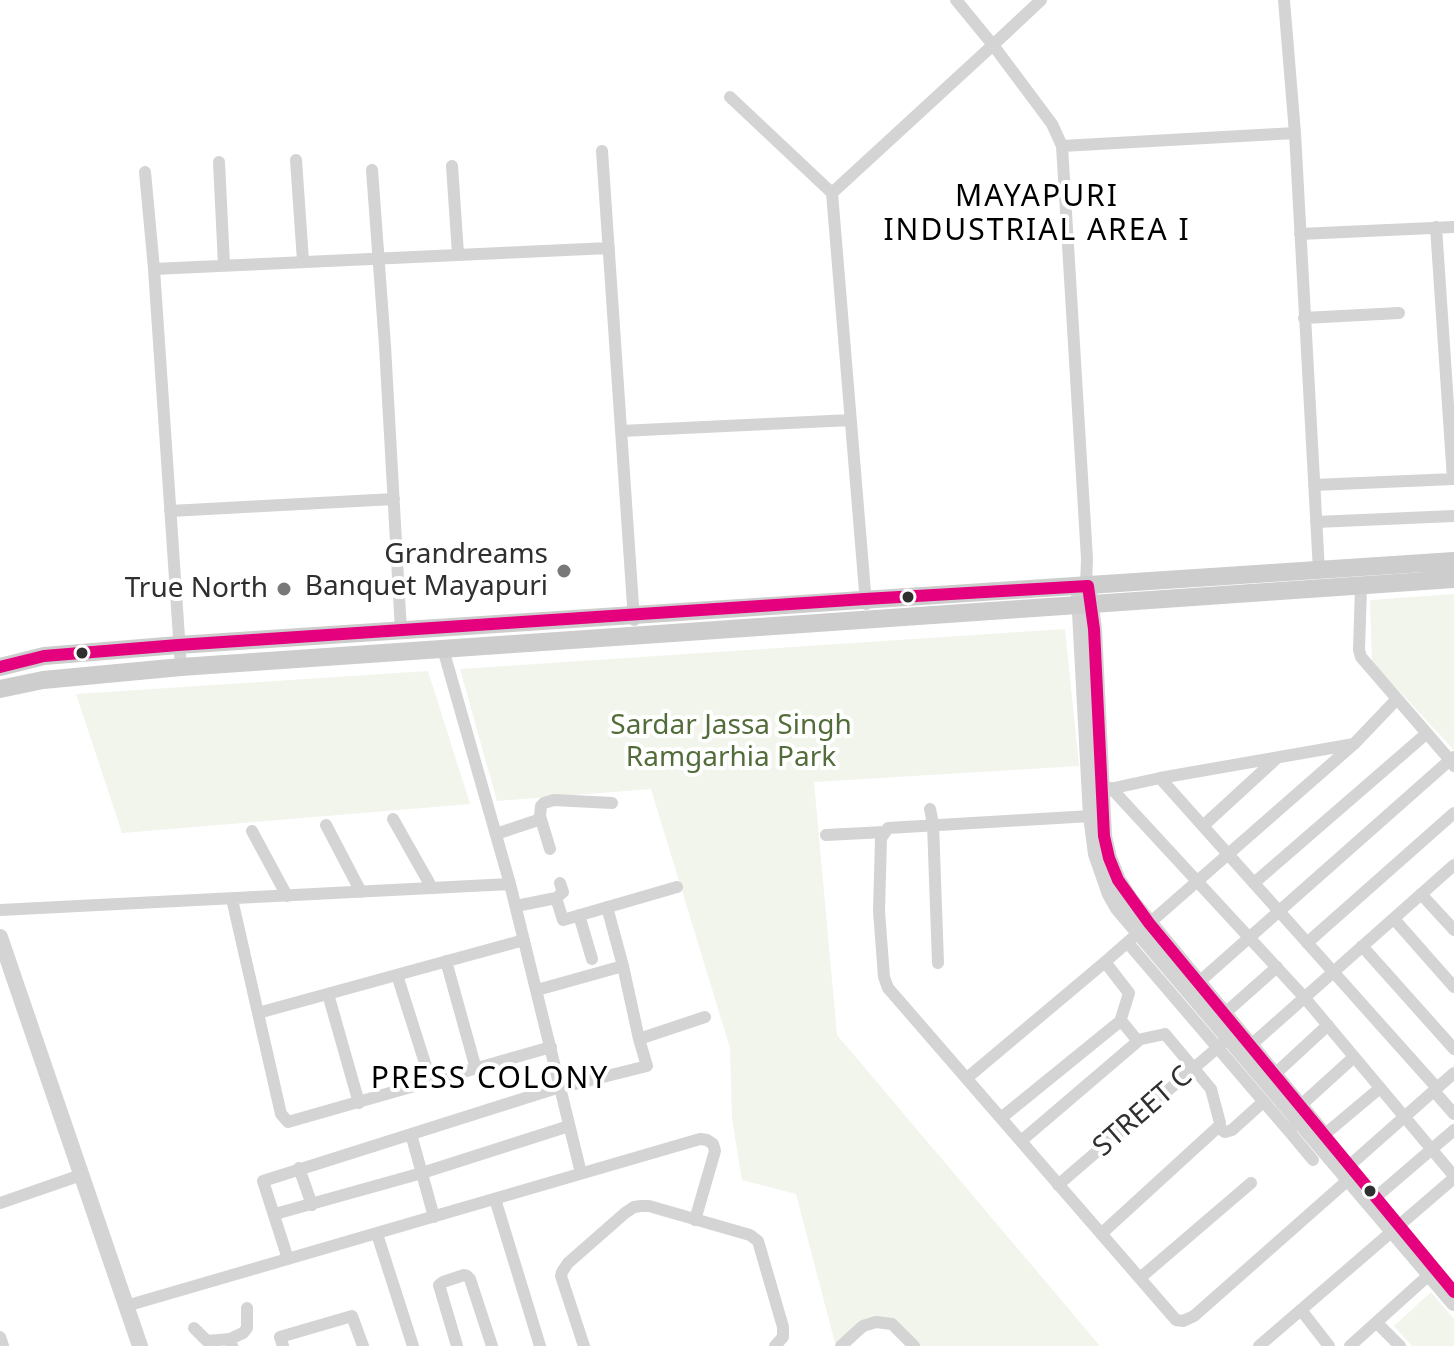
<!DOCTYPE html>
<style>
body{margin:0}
canvas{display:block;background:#fff}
</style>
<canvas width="1454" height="1346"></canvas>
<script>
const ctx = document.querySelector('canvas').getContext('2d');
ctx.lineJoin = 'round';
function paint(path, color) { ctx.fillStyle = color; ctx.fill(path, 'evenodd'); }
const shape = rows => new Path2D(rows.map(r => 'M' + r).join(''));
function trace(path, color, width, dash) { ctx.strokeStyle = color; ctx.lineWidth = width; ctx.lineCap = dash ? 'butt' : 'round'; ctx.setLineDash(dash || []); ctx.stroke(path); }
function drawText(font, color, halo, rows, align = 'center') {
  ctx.font = font + ' "Noto Sans",sans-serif'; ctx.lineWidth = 8; ctx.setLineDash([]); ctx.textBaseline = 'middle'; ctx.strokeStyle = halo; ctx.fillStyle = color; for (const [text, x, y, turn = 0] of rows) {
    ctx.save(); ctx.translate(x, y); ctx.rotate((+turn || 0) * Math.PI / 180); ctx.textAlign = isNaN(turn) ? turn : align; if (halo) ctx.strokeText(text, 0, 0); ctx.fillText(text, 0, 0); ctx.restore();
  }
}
const green = shape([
 [1454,594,1454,750,1372,662,1370,600],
 [1065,629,1079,766,814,782,837,1035,1100,1346,920,1346,897,1320,860,1322,835,1343,796,1194,742,1180,732,1118,730,1048,651,789,497,801,460,669],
 [428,671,470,804,122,833,76,694],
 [1431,1292,1454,1319,1454,1346,1412,1346,1394,1326]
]);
const minor = shape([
 [1041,0,993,45,1052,124,1062,146,1087,559,1086,586],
 [1284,0,1295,133,1319,571],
 [730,97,832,193,866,604],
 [1062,146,1295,133],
 [602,151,634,620],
 [296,160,303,261],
 [219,162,224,265],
 [452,166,458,254],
 [372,170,385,346,401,631],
 [145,172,154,269,181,667],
 [832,193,993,45,956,0],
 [1436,227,1453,479],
 [1300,234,1454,227],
 [154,269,609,248],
 [1304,318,1399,313],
 [621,431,851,420],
 [1314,485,1454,479],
 [170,511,394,499],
 [1316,522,1454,516],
 [1361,587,1359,650,1361,657,1450,760,1454,757],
 [443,649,510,884,581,1173],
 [1160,778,1437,1088],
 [1111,788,1304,997,1454,1176],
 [1105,790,1160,778,1354,744,1396,700],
 [930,809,933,824,938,963],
 [1091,816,888,828,881,838,879,911,884,977,888,988,1176,1320,1183,1321,1194,1316,1348,1180],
 [393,819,432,888],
 [326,825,361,892],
 [1203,826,1277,758],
 [252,831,287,896],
 [496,834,541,819],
 [826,835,884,832],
 [550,849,540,816,541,806,544,803,554,800,612,803],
 [1254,883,1426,734],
 [1421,894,1454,930],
 [556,898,563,920,677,887],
 [232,899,281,1114,288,1122,551,1047],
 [516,906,556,898,563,892,560,883],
 [607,907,623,966],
 [0,910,510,884],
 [579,915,592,959],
 [1394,919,1454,987],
 [1128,943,1288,1130],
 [1307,943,1454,813],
 [1362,946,1454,1049],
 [446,961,476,1069],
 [1105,962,1129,993,1120,1022],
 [397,975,431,1082],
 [1199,982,1450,760,1454,766],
 [537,990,623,966,639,1039,647,1066,575,1084,569,1081,559,1081],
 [328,994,359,1103],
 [258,1013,524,940],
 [1224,1014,1277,967],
 [639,1039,705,1017],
 [1251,1045,1454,865],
 [1275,1074,1328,1025],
 [967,1078,1105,962,1354,744],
 [1434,1091,1454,1114],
 [1300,1106,1354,1057],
 [1001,1118,1118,1023,1123,1023,1137,1040,1137,1042,1021,1141],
 [1293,1126,1288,1130,1313,1160],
 [1218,1127,1225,1132,1232,1130,1263,1102],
 [411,1134,434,1217],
 [1324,1135,1380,1088],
 [1350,1165,1454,1073],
 [299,1168,312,1205],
 [1058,1185,1223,1043],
 [1376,1197,1454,1130],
 [495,1199,540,1346],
 [0,1203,81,1175],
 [275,1214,422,1173,569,1126],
 [377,1234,413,1346],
 [1101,1234,1218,1127,1220,1123,1211,1089,1165,1034,1137,1040],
 [288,1259,263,1181,560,1087],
 [1140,1278,1251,1183],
 [126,1306,700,1139,707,1140,713,1144,715,1151,695,1220],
 [1301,1310,1329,1346],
 [1377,1323,1400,1346],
 [194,1328,207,1341,230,1339,232,1346],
 [0,1337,3,1346],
 [230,1339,243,1333,247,1328,247,1308],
 [283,1346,280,1337,352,1316,363,1346],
 [457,1346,439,1285,443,1282,464,1275,467,1276,470,1279,492,1346],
 [584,1346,561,1276,562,1272,568,1263,625,1213,634,1207,641,1206,649,1206,750,1235,758,1241,783,1327,783,1337,775,1346],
 [841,1346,863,1326,876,1322,892,1324,914,1346],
 [1259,1346,1454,1178],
 [1350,1346,1430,1274]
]);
const tertiary = shape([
 [1089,591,1094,629,1104,836,1109,858,1118,880,1130,899,1325,1136],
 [1079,594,1091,816,1096,854,1110,894,1118,908,1454,1303],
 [0,937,140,1346]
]);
const secondary = shape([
 [0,667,44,656,178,645,1454,561],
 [0,689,43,680,181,667,1454,579]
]);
const bus1 = shape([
 [0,667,44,656,178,645,865,599,1088,586,1094,629,1104,836,1109,858,1118,880,1149,923,1454,1292]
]);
const markers = [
 [564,571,8,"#787878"],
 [284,589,8,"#787878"],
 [908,597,7,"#2f2f2f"],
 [82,653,7,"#2f2f2f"],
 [1370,1191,7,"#2f2f2f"]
];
const poiNames = [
 ["Grandreams",548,555],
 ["Banquet Mayapuri",548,587],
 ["True North",268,589]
];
const parkNames = [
 ["Sardar Jassa Singh",731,726],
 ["Ramgarhia Park",731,758]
];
const streetNames = [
 ["STREET C",1143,1112,-41]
];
const neighbourhoodNames = [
 ["MAYAPURI",1037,197],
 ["INDUSTRIAL AREA I",1037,231],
 ["PRESS COLONY",490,1079]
];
paint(green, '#f1f5ec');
trace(minor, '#d4d4d4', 12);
trace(tertiary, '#d4d4d4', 16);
trace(secondary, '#cdcdcd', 18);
trace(bus1, '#e5007d', 12);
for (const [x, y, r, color] of markers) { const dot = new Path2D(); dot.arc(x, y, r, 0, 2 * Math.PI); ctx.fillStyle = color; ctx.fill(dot); trace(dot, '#fff', 3); }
drawText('28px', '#2f2f2f', '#fff', poiNames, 'right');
drawText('28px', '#536d3a', '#fff', parkNames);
drawText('28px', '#2f2f2f', '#fff', streetNames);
ctx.letterSpacing = '2px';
drawText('30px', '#000', '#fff', neighbourhoodNames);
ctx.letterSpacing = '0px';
</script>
